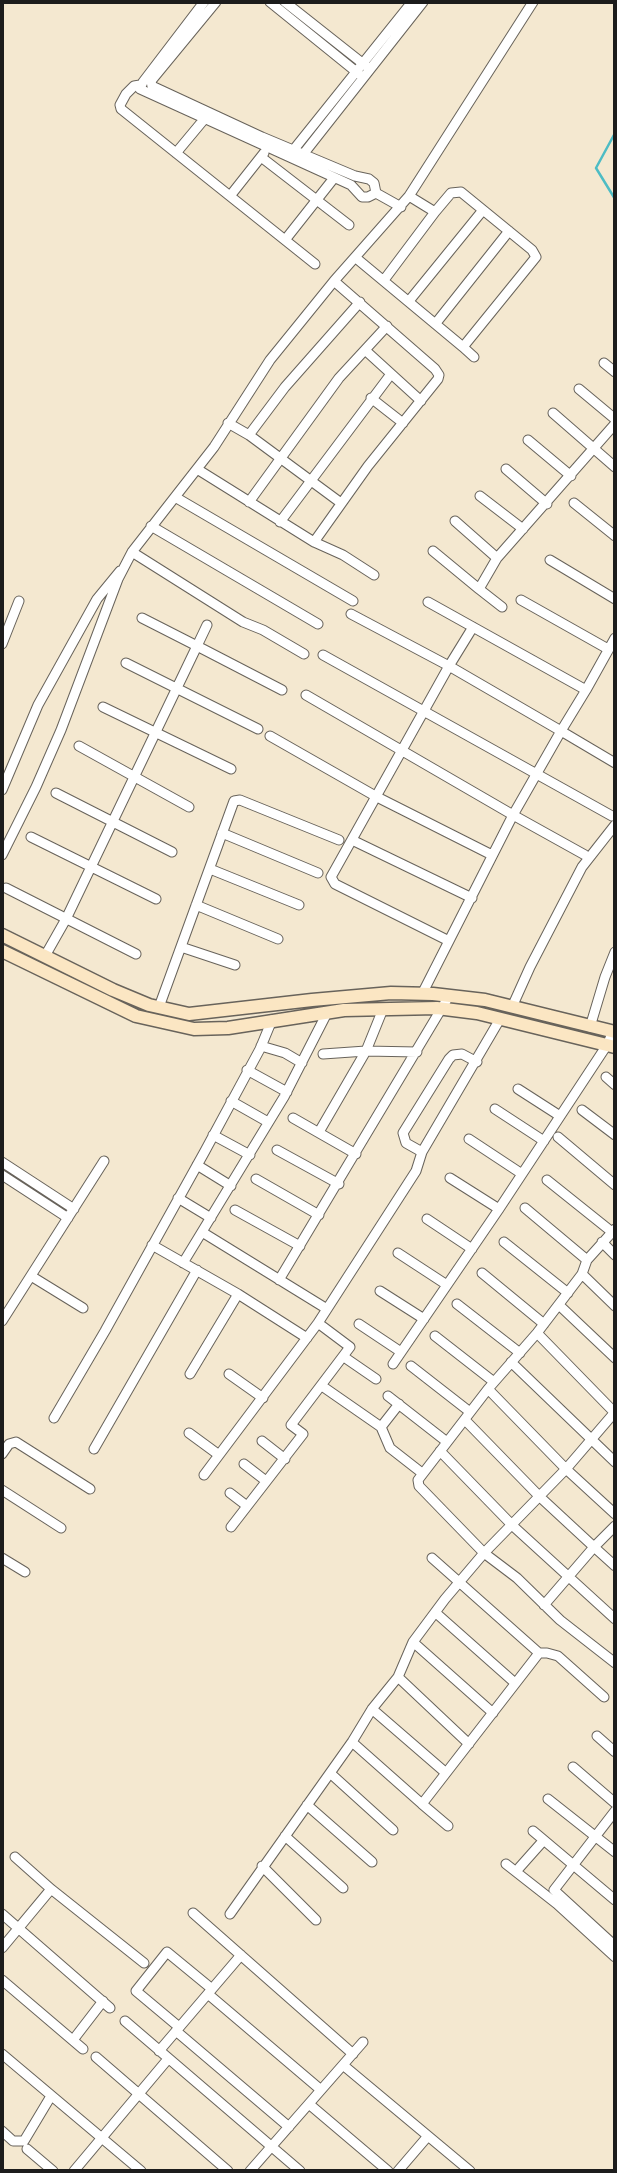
<!DOCTYPE html>
<style>
body{margin:0}
#map{position:relative;width:617px;height:2173px;overflow:hidden;background:#f4e8d0;font-family:Cardo,serif}
canvas{display:block}
.frame{position:absolute;inset:0;border:4px solid #1c1c1c;pointer-events:none}
</style>
<div id="map">
<canvas width="617" height="2173"></canvas>
<div class="frame"></div>
</div>
<script>
const ctx = document.querySelector('canvas').getContext('2d');
ctx.lineJoin = 'round';
const shape = rows => new Path2D(rows.map(r => 'M' + r).join(''));
function trace(path, color, width, dash) { ctx.strokeStyle = color; ctx.lineWidth = width; ctx.lineCap = dash ? 'butt' : 'round'; ctx.setLineDash(dash || []); ctx.stroke(path); }
const stream = shape([
 [615,133,596,168,615,199]
]);
const street = shape([
 [204,2,143,82,140,89,351,185,362,197,368,197,376,193],
 [216,2,151,81,152,86,262,137,355,176,369,179,374,183,376,193,401,207],
 [270,2,359,74],
 [285,2,366,66],
 [140,85,134,86,126,94,120,105,121,109,315,264],
 [176,153,206,117],
 [291,153,412,2],
 [261,157,349,225],
 [301,157,423,2],
 [230,196,264,153],
 [285,240,334,178],
 [356,258,463,347,536,257,532,250,461,192,451,193,435,212,409,196],
 [384,280,435,212],
 [409,301,483,210],
 [436,323,509,231],
 [463,347,474,357],
 [365,350,421,401],
 [604,363,615,372],
 [579,389,615,419],
 [371,398,403,423],
 [553,413,615,467],
 [228,423,249,435,341,503],
 [249,435,285,387,360,302],
 [528,440,571,476],
 [197,469,314,542,368,466,438,379,439,375,435,369,334,281],
 [506,469,547,504],
 [480,496,523,529],
 [175,497,353,601],
 [249,502,339,378,387,326],
 [574,503,615,536],
 [455,521,497,558],
 [280,522,391,374],
 [151,526,318,624],
 [314,542,343,555,374,575],
 [433,551,479,589,497,558,615,424],
 [132,552,243,622,263,630,304,654],
 [550,560,615,599],
 [479,589,502,607],
 [521,600,608,649],
 [351,614,449,666,561,731,586,690,428,602],
 [207,625,197,646,282,690],
 [2,644,19,601],
 [323,655,612,816],
 [126,663,258,729],
 [586,690,615,638],
 [306,695,513,815,422,994],
 [103,707,231,769],
 [270,736,377,797,492,855],
 [79,746,189,807],
 [2,790,38,705,97,599,120,571],
 [56,793,172,852],
 [222,833,318,873],
 [31,837,156,899],
 [352,840,472,898],
 [2,855,36,787,61,730,118,579,132,552,214,447,270,360,334,281,409,196,533,2],
 [585,855,513,815,561,731,615,763],
 [210,869,299,905],
 [6,888,136,954],
 [196,905,278,939],
 [449,941,335,884,331,877,449,666,473,627],
 [181,947,235,965],
 [45,956,66,919,197,646,142,618],
 [159,1007,234,801,240,800,339,840],
 [512,1007,530,967,582,867,615,825],
 [590,1027,605,977,615,952],
 [261,1046,285,1053,302,1063],
 [323,1054,366,1051,417,1052],
 [247,1070,287,1092],
 [606,1077,615,1085],
 [518,1089,560,1116],
 [231,1101,268,1122],
 [495,1109,544,1141],
 [582,1110,615,1135],
 [293,1118,356,1154],
 [319,1132,366,1051,383,1009],
 [213,1135,250,1155],
 [558,1137,615,1185],
 [469,1139,522,1174],
 [277,1150,339,1184],
 [422,1152,406,1143,403,1133,449,1059,453,1055,462,1054,477,1062],
 [2,1162,74,1209],
 [197,1165,231,1186],
 [2,1175,68,1218],
 [450,1178,499,1209],
 [256,1179,319,1215],
 [547,1180,612,1232],
 [178,1198,211,1218],
 [525,1208,587,1260],
 [235,1210,300,1246],
 [427,1219,472,1249],
 [615,1229,587,1260,582,1274,537,1333,488,1389,418,1480,419,1486,484,1553,517,1578,560,1620,615,1663],
 [202,1232,327,1309],
 [504,1242,568,1293],
 [602,1242,615,1255],
 [152,1245,238,1294,307,1338],
 [398,1253,447,1285],
 [183,1263,284,1097,327,1013],
 [482,1273,544,1324],
 [582,1274,615,1306],
 [31,1276,83,1308],
 [279,1280,449,996],
 [380,1291,424,1319],
 [457,1304,520,1353],
 [559,1305,615,1358],
 [2,1321,104,1161],
 [359,1324,401,1352],
 [537,1333,615,1413],
 [435,1336,494,1382],
 [344,1357,376,1379],
 [511,1362,615,1462],
 [393,1364,499,1209,607,1045,613,1032],
 [411,1366,470,1412],
 [190,1374,238,1294],
 [229,1374,263,1398],
 [322,1386,381,1427,390,1448,422,1473],
 [488,1389,566,1469,615,1514],
 [388,1396,447,1442],
 [54,1418,105,1331,205,1151,260,1049,272,1020],
 [465,1420,540,1497,594,1547,615,1526],
 [381,1427,399,1404],
 [189,1433,219,1455],
 [262,1441,285,1459],
 [94,1449,197,1270],
 [440,1451,513,1526,615,1619],
 [2,1454,9,1444,16,1442,90,1489],
 [244,1464,266,1481],
 [204,1475,318,1323,416,1171,422,1152,500,1019],
 [2,1490,61,1528],
 [230,1493,247,1506],
 [231,1527,303,1434,291,1425,350,1347,318,1323],
 [2,1558,25,1572],
 [432,1558,539,1653],
 [544,1605,594,1547,615,1566],
 [436,1613,515,1683],
 [413,1642,493,1713],
 [398,1677,469,1744],
 [372,1709,446,1773],
 [597,1736,615,1752],
 [352,1742,422,1804],
 [573,1767,615,1803],
 [330,1773,393,1830],
 [548,1799,615,1852],
 [307,1805,372,1862],
 [615,1811,554,1890,615,1946],
 [448,1826,422,1804,539,1653,547,1653,558,1656,604,1697],
 [533,1831,615,1900],
 [285,1836,343,1888],
 [15,1857,51,1889,144,1963],
 [506,1864,557,1904,615,1957],
 [262,1866,316,1920],
 [519,1868,543,1841],
 [193,1913,353,2054],
 [2,1914,110,2008],
 [230,1914,352,1742,372,1709,398,1677,413,1642,445,1599,484,1553,566,1469,615,1412],
 [2,1948,51,1889],
 [2,1980,83,2049],
 [208,1994,321,2090],
 [125,2021,300,2171],
 [179,2027,136,1991,167,1952,212,1989],
 [176,2031,289,2127],
 [73,2040,103,2001],
 [159,2051,241,1955],
 [2,2054,141,2171],
 [96,2057,228,2171],
 [343,2065,470,2171],
 [309,2104,388,2171],
 [2,2131,13,2141,24,2141,51,2096],
 [27,2149,53,2171],
 [74,2171,168,2059],
 [250,2171,363,2042],
 [398,2171,428,2136]
]);
const secondary = shape([
 [2,935,113,990,149,1005,189,1014,312,1000,391,993,433,994,485,1000,615,1032],
 [2,951,136,1016,194,1029,228,1028,344,1010,437,1008,477,1013,615,1047]
]);
trace(stream, '#4dbcc4', 2.5);
trace(street, '#68635b', 11);
trace(secondary, '#68635b', 15);
trace(street, '#fff', 9);
trace(secondary, '#fbe6c3', 12);
</script>
